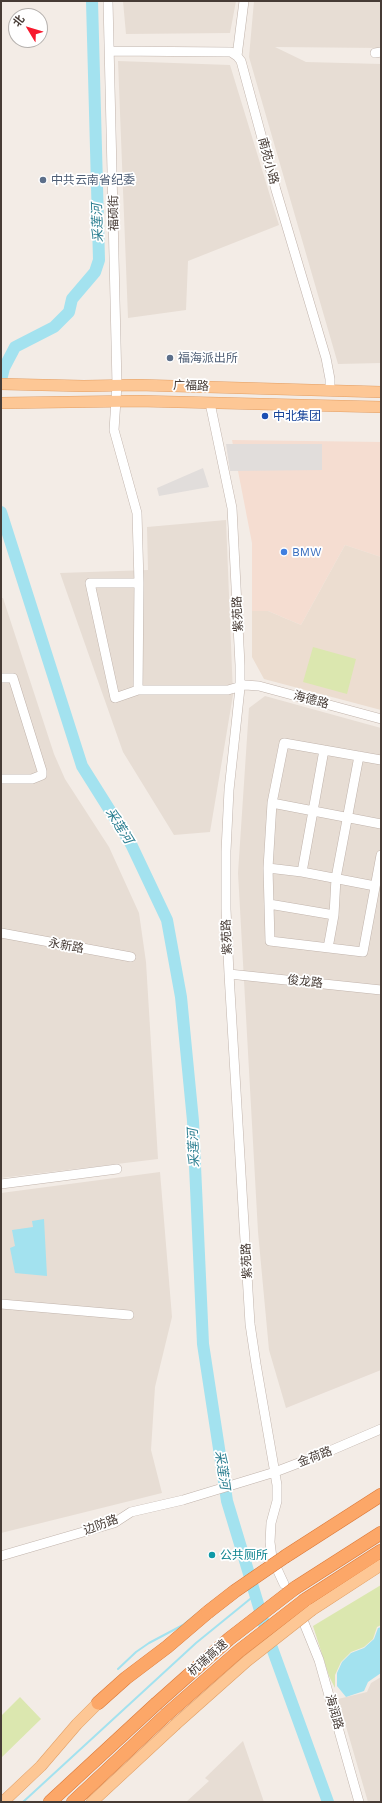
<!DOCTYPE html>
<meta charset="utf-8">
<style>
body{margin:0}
#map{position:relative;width:382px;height:1803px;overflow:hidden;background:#f3ece6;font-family:"Work Sans","Noto Sans SC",sans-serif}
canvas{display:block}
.frame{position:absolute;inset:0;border:2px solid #463b35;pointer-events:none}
.north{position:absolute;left:8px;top:8px;width:40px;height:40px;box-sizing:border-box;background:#fff;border:1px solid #b5b1ae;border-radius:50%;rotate:308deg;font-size:11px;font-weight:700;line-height:16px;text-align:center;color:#463b35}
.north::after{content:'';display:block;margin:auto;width:14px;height:18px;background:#f7192d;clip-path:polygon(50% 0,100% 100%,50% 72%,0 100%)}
</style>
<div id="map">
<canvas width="382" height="1803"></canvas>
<div class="frame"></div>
<div class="north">北</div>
</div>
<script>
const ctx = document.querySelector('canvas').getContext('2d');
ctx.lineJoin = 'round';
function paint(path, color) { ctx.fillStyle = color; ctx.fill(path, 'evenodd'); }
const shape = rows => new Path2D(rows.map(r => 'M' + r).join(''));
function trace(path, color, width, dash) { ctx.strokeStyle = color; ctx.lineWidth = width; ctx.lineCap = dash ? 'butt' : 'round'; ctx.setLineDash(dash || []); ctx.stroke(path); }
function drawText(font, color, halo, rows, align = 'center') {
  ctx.font = font + ' "Work Sans","Noto Sans SC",sans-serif'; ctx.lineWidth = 3.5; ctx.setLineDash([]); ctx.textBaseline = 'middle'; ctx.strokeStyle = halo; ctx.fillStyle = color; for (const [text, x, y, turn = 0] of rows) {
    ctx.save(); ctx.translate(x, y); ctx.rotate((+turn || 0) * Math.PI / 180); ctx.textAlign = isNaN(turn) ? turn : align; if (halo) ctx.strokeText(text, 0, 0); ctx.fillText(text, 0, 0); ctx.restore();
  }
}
const residential = shape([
 [123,1,236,1,230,33,126,34],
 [254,1,381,1,381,48,275,47,306,62,381,64,381,363,338,364,249,57],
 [118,61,230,65,279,225,188,261,186,310,128,318],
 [226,520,233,695,210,832,174,835,123,752,60,573,148,570,147,527],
 [1,598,3,598,54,754,65,779,109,847,139,913,146,962,158,1159,1,1178],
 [265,696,381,728,381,1370,286,1408,269,1350,258,1232,238,873,249,708],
 [160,1172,172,1317,155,1387,151,1450,162,1493,1,1533,1,1193],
 [381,1677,381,1802,368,1802,338,1699,367,1692,371,1683],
 [243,1741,264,1802,186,1802,209,1781,205,1778]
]);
const commercial = shape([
 [232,440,381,442,381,557,345,545,301,625,268,611,252,611,252,543]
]);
const education = shape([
 [345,545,381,557,381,710,264,679,252,657,252,611,268,611,301,625]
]);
const green = shape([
 [313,647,356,659,347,694,303,682],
 [381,1585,381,1625,377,1627,373,1639,364,1647,351,1652,341,1662,335,1675,335,1688,329,1676,313,1626],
 [20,1697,41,1719,1,1758,1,1716]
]);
const parking = shape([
 [226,444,322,444,322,470,230,471],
 [203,468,209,487,159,496,157,488]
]);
const water = shape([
 [44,1219,47,1276,15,1273,10,1248,15,1246,12,1230,33,1227,32,1221],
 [381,1627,381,1673,368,1682,364,1691,346,1697,337,1686,337,1673,342,1662,351,1653,364,1648,374,1639,378,1628]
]);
const stream = shape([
 [118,1669,136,1652,149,1643,183,1625,214,1600],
 [23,1802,196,1643,255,1595]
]);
const river = shape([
 [1,380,4,368,15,347,54,327,69,312,72,299,95,272,99,260,92,1],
 [1,512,82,766,131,844,167,920,181,997,193,1121,203,1344,227,1501,268,1637,328,1802]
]);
const minor = shape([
 [108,1,117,385,114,430,137,513,139,583,138,690,115,698,90,583,139,583],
 [110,51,231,52,237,56,241,61,276,190,326,358,330,379,330,391],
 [375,53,381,52],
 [237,56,244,1],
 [210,403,232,508,240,665,240,688,229,790,226,851,226,909,229,974,250,1324,256,1364,277,1485,277,1501,271,1523,270,1542,272,1558,284,1584],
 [1,678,13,678,42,771,42,775,32,779,1,779],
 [138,690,228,690,245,685,259,686,381,719],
 [381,760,284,743,272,803,268,868,270,941,363,952,381,855],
 [272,803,381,824],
 [268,868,302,872,324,750],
 [302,872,375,886],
 [269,904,334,915,336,878,359,756],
 [1,933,131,957],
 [328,948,334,915],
 [229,974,381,990],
 [1,1184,117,1169],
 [1,1304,129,1315],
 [1,1556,114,1523,131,1512,183,1500,275,1472,325,1453,381,1429],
 [304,1623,319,1660,359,1802]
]);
const major = shape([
 [1,384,84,386,138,385,381,392],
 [1,403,138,401,381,407],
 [312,1610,381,1565],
 [3,1802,41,1766,77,1724,98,1703],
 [92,1802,175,1725]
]);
const highway = shape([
 [286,1556,381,1495],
 [295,1588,381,1533],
 [305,1600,381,1551],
 [98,1703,126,1678,167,1647,208,1612],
 [50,1802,156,1704],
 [73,1802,166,1715]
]);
const majorBridge = shape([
 [175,1725,247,1661,312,1610]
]);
const highwayBridge = shape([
 [208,1612,235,1591,286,1556],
 [156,1704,229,1639,295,1588],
 [166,1715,239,1651,305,1600]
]);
const markers = [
 [43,180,4,"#5c6f8a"],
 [170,358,4,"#5c6f8a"],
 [265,416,4,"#1a4fb4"],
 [284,552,4,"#3f7fe0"],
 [212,1555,4,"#0f9aa8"]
];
const streetNames = [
 ["南苑小路",268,161,75],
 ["福硕街",114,213,-91],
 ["广福路",191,386,2],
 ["紫苑路",238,614,-93],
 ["海德路",311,700,15],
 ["紫苑路",227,937,-92],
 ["永新路",66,946,10],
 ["俊龙路",305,982,6],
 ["紫苑路",247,1261,-93],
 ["金荷路",315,1457,-21],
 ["边防路",101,1525,-20],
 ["杭瑞高速",208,1658,-41],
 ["海润路",334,1712,74]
];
const serviceNames = [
 ["中共云南省纪委",51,180],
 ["福海派出所",178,358]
];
const transitNames = [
 ["中北集团",273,416]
];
const shopNames = [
 ["BMW",292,552]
];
const cultureNames = [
 ["公共厕所",220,1555]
];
const waterNames = [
 ["采莲河",98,223,-92],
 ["采莲河",119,826,58],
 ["采莲河",194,1148,-93],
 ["采莲河",222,1470,82]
];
paint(residential, '#e7ddd4');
paint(commercial, '#f5ddd1');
paint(education, '#ecddd0');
paint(green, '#dbe7af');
paint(parking, '#e1dddb');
paint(water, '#a3e2ef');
trace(stream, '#a3e2ef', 2);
trace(river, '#a3e2ef', 12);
trace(minor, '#c1b4ac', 10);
trace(major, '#e29f65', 12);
trace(highway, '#db7838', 14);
trace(minor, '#fff', 9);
trace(major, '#fdc795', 11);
trace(highway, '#fca768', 13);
trace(majorBridge, '#e29f65', 12, []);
trace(highwayBridge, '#db7838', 14, []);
trace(majorBridge, '#fdc795', 11);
trace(highwayBridge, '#fca768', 13);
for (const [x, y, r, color] of markers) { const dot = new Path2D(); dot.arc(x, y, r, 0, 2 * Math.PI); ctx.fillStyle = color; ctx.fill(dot); trace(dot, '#fff', 1.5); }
drawText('12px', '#463b35', '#fff', streetNames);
drawText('12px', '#4e5e75', '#fff', serviceNames, 'left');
drawText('12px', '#164399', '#fff', transitNames, 'left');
drawText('12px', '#366cbe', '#fff', shopNames, 'left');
drawText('12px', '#0d838f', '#fff', cultureNames, 'left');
drawText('italic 13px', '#2a7e90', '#fff', waterNames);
</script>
